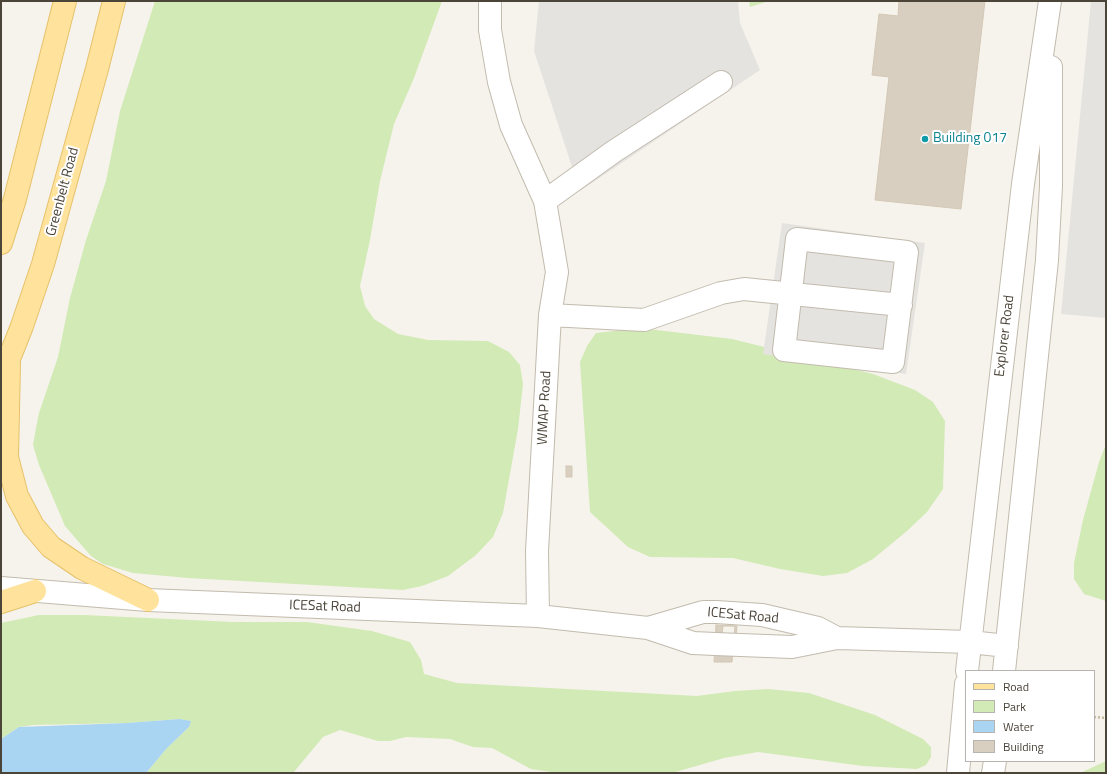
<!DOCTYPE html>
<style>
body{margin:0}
#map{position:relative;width:1107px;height:774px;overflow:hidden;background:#f6f3ec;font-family:"Titillium Web",sans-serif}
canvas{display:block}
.frame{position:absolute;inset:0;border:2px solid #4b4439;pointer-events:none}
.legend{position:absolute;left:965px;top:670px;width:130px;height:92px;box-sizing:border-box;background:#fff;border:1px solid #b7b4b0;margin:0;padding:5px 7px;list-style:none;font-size:12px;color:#4b4439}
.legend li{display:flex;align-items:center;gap:8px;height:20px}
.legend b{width:20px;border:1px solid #b7b4b0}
</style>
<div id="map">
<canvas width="1107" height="774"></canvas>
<div class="frame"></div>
<ul class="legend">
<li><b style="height:5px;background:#ffe39c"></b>Road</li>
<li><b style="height:11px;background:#d2eab5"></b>Park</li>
<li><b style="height:11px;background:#a9d4f2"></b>Water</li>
<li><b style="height:11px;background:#d8cfc1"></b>Building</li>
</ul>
</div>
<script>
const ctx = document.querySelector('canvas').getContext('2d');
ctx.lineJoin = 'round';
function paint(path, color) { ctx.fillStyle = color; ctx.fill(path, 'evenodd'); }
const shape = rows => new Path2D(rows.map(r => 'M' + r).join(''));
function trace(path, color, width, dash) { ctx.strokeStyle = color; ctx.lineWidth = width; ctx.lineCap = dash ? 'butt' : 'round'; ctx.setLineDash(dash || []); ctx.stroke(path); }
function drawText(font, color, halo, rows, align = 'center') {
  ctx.font = font + ' "Titillium Web",sans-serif'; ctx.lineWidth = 4; ctx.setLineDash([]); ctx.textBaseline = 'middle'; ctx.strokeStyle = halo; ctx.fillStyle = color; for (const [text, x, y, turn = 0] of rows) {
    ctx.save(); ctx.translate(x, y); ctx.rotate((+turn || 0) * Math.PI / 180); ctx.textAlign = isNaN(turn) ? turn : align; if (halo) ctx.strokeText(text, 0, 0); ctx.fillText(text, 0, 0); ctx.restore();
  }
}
const green = shape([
 [155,1,442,1,414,78,394,124,380,181,370,240,360,286,365,306,374,319,398,334,428,340,488,341,509,352,520,365,523,384,518,429,503,513,493,537,476,555,448,576,422,586,403,590,188,578,133,573,103,564,91,556,65,526,39,465,33,445,36,428,39,413,58,357,70,298,86,240,106,181,120,111],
 [749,1,769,1,750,7],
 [640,328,732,339,873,374,915,390,933,402,945,421,943,489,927,512,907,531,873,559,847,573,823,576,780,569,733,558,650,557,628,547,590,512,580,362,587,346,596,333],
 [1106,444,1106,601,1084,594,1074,579,1074,563,1083,520,1099,462],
 [39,615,84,615,234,622,307,622,372,631,410,642,421,660,424,674,457,683,697,696,735,691,768,689,809,693,875,715,923,739,931,747,931,757,926,765,917,769,863,766,758,752,724,758,672,773,558,773,531,769,492,748,473,747,450,739,406,737,390,741,378,741,340,730,323,737,293,773,146,773,167,748,189,727,190,721,180,719,127,723,33,725,19,727,1,739,1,623],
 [1106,761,1106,773,1080,773,1091,768]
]);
const parking = shape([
 [539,1,738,1,740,23,760,70,580,191,534,51],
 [1091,1,1106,1,1106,318,1061,314],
 [782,223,925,243,906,374,763,354]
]);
const water = shape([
 [180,719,191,721,189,727,167,748,146,773,1,773,1,739,19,727,127,723]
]);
const building = shape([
 [899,1,985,1,961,209,875,200,889,77,872,75,879,14,898,16,899,1],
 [566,466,572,466,572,477,566,477,566,466],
 [716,625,735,626,732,662,714,662,716,625],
 [723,626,737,626,736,637,722,636,723,626]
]);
const path = shape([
 [1094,717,1106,718]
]);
const minor = shape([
 [490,1,490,30,499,82,511,125,545,201,557,272,550,315,537,551,538,616],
 [545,201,613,152,721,82],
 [797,239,907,252,893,362,784,350,797,239],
 [550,315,644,320,721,293,744,289,901,305],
 [1,588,148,600,538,616,648,628,693,643,715,644,792,647,837,638,970,642,1007,646],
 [648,628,703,612,716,612,762,615,818,628,837,638],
 [967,671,1023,184,1050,1],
 [1004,671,1047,260,1051,186,1051,67],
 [958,773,966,684],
 [993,773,995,761]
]);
const major = shape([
 [1,243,15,199,65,1],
 [9,363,7,457,17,496,33,526,51,547,82,568,148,600],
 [1,379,22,326,43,264,97,69,114,1],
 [1,602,35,591]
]);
const markers = [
 [925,139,4,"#0f9aa8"]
];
const cultureNames = [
 ["Building 017",933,139]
];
const streetNames = [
 ["Greenbelt Road",63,192,-75],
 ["Explorer Road",1005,336,-83],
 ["WMAP Road",545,408,-87],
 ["ICESat Road",325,607,2],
 ["ICESat Road",743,616,5]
];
paint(green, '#d2eab5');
paint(parking, '#e5e3e0');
paint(water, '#a9d4f2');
paint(building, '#d8cfc1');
trace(building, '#d3c7b4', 1);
trace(minor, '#c2bbae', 24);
trace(major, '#e6c16a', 24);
trace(path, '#c4b79f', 2.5, [2, 2]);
trace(minor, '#fff', 22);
trace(major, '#ffe39c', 22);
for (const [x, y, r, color] of markers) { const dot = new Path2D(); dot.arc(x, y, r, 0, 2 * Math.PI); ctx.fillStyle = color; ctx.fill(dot); trace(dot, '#fff', 1.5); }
drawText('14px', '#0d838f', '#fff', cultureNames, 'left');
drawText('14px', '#4b4439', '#fff', streetNames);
</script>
